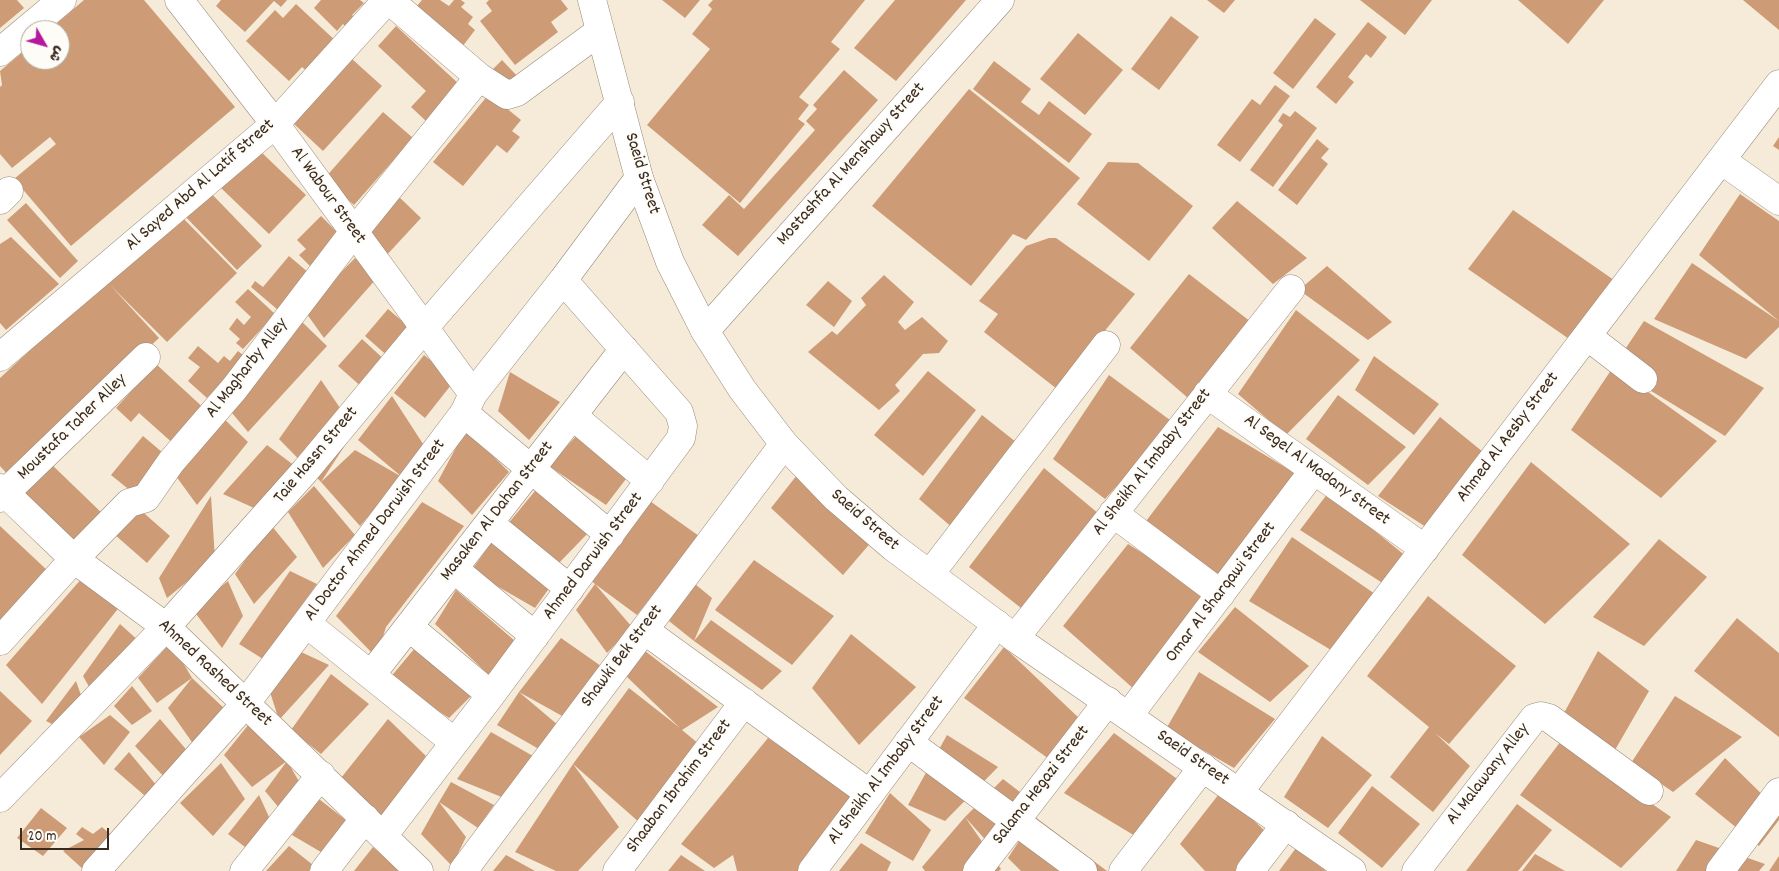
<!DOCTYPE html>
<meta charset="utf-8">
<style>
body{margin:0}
#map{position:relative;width:1779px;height:871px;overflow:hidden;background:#f6ebd8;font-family:Dekko,"Playpen Sans Arabic",sans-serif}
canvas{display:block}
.north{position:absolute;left:20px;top:20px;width:50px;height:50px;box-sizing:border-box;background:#fdfcf7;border:1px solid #afa8a0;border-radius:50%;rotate:128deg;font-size:14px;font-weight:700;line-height:20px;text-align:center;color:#3b2a1e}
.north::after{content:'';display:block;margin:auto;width:18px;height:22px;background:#b5179e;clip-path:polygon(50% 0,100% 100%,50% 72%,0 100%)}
.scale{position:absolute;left:20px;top:828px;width:89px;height:22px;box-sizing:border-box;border:2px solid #3b2a1e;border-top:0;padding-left:6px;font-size:15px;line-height:18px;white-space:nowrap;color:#3b2a1e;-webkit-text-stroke:4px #fdfcf7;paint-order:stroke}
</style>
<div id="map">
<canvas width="1779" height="871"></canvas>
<div class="north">ش</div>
<div class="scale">20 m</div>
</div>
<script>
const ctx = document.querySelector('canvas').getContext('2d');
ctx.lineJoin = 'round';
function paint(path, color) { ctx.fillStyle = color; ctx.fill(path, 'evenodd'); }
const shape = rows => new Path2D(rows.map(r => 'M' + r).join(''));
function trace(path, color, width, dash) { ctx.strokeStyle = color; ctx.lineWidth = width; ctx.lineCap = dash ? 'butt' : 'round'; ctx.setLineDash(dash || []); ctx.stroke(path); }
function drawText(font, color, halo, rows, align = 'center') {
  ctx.font = font + ' Dekko,sans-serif'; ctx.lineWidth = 4; ctx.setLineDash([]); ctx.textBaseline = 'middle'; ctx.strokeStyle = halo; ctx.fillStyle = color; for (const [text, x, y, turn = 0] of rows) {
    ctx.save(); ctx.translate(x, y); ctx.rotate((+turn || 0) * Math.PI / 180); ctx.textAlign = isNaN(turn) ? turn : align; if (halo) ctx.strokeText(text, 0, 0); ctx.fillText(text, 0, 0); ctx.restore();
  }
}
const building = shape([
 [0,0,17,0,24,8,0,28],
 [84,0,144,0,235,107,71,246,14,179,56,144,50,137,12,168,0,154,0,87,2,85,0,71,30,46,30,60,60,60,60,30,49,30],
 [221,0,287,0,281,7,274,1,245,32,216,6],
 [321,0,360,0,364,3,352,15,356,19,347,28,343,24,337,31,314,8],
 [422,0,440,0,449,6,454,0,461,0,465,3,461,7,473,17,468,24,475,30,459,51,411,13],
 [489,0,561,0,568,9,551,22,558,32,515,65,480,21,492,11,486,3],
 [662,0,700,0,685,18],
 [713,0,865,0,831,42,840,49,799,97,809,105,798,119,805,124,740,203,647,125,710,49,692,34,712,9,708,5],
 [895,0,966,0,896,81,854,48],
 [1207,0,1235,0,1224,13],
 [1360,0,1432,0,1405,35],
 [1518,0,1604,0,1568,44],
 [1743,0,1779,0,1779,30],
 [296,4,338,43,310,74,302,67,289,81,246,41,275,10,283,18],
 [1171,16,1199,37,1159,90,1131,69],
 [1315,18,1336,34,1293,89,1273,73],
 [1368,22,1387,37,1371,58,1366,54,1348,77,1354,82,1336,104,1316,87],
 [396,26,460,85,426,121,411,107,426,91,378,46],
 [1078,33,1123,70,1085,115,1040,79],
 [352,59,382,86,323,151,293,123],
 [502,60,519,78,504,91,488,74],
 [994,61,1031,89,1021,102,1039,115,1049,101,1092,134,1069,163,973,89],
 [844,70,878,100,738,256,702,225,729,195,744,209,815,130,806,121,817,109,813,105],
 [1275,85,1290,96,1240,162,1217,145,1252,99,1260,105],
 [969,89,1080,178,1026,240,1013,234,971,286,872,206],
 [489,94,521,120,512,131,520,137,507,153,497,145,463,186,433,162],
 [1295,111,1317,128,1273,187,1250,170,1283,125,1278,121,1283,113,1290,117],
 [383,112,413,138,354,205,324,179],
 [1779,137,1779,150,1773,146],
 [1317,139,1329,149,1321,158,1328,164,1297,205,1278,190],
 [258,149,306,195,269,234,221,188],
 [1108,162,1138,163,1193,206,1149,261,1077,204],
 [206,188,262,246,237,270,180,211],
 [1740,194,1779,221,1779,321,1699,255],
 [397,195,421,218,384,258,360,236],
 [1237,201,1307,258,1273,284,1212,228],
 [26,203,78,261,60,278,7,220],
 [1513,210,1624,287,1572,341,1468,269],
 [178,213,237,273,167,342,110,285,159,338,10,477,0,466,0,378],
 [321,216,340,235,310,266,299,255,306,249,297,240],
 [11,237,59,284,6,330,0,323,0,244],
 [1049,238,1056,238,1135,294,1057,389,984,332,998,314,979,301,1026,246],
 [289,256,309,273,278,310,251,287,255,281,263,287],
 [355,258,377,278,324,338,304,310],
 [1692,263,1779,321,1779,327,1746,359,1654,319],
 [1327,266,1392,322,1368,340,1299,290],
 [1189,274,1251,322,1188,398,1130,348],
 [884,275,914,302,898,322,905,330,922,317,948,341,939,353,923,354,895,385,900,391,879,410,808,352,832,331,837,335,866,305,861,298],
 [828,281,852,301,834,327,806,305],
 [248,289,275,314,243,349,236,343,240,339,229,329,237,318,244,325,251,317,235,302],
 [388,309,415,332,391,359,365,336],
 [1296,310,1360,360,1286,435,1238,394],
 [300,320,327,346,248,432,227,407],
 [1644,321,1764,388,1725,436,1620,372,1717,441,1661,498,1571,430],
 [362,339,387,362,364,389,338,366],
 [198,346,218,363,224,356,230,361,238,351,249,360,224,389,219,385,207,398,188,381,200,367,188,358],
 [424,355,455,380,425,418,394,393],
 [1374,356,1439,404,1414,435,1355,390],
 [156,364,208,412,176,446,139,413,131,422,116,408],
 [928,371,976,410,923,476,874,435],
 [510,372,560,402,529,440,498,411],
 [1109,375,1174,423,1105,499,1053,459],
 [321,380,355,430,321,482,279,439],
 [1338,395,1406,447,1368,485,1306,439],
 [392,396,425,447,402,477,358,440],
 [219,414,248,442,197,505,173,472],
 [982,415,1021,446,954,529,919,499],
 [1440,417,1483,452,1426,527,1378,496],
 [1218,427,1295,473,1216,579,1143,525],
 [466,429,509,472,472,515,438,481],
 [578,434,629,475,606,505,549,466],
 [143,436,169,458,137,496,111,475],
 [267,445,299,469,263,512,223,494],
 [355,450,402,477,360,526,321,482],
 [48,461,106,517,76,547,18,491],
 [1531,462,1630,544,1545,624,1462,555],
 [1044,468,1099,514,1021,608,969,567],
 [801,470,873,540,843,575,771,508],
 [544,480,589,532,559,563,507,525],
 [314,486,355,535,323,568,288,512],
 [1328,493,1407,557,1384,584,1300,530],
 [211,496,215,559,167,598,159,578],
 [647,499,699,536,637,615,595,584,632,627,607,653,576,610,595,584,588,578],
 [422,502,464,526,386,627,380,646,373,654,336,616],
 [137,507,170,536,147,563,114,534],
 [271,525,297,557,254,604,235,574],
 [0,526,48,571,0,623],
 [1292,537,1378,596,1331,650,1249,601],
 [1659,539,1707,577,1644,646,1593,617],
 [492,542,550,587,535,608,471,571],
 [1128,544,1206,593,1135,690,1063,626],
 [754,560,834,616,792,665,715,610],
 [290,571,317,584,263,659,239,644],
 [83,577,121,605,42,704,6,665],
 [228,581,243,616,222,648,193,610],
 [695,584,712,598,694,641,669,621],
 [456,590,515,641,490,676,435,624],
 [1428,596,1516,666,1449,744,1435,733,1470,766,1433,812,1390,777,1429,727,1367,676],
 [1235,607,1309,666,1270,702,1198,652],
 [1737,618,1779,653,1779,737,1694,671],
 [711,620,782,671,762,690,694,641],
 [120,624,140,642,92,692,83,676],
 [851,634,916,687,859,745,812,688],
 [561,638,601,666,564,717,519,692],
 [171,642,192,678,157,703,138,678],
 [1004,647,1079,718,1049,759,964,698],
 [415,648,472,695,449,718,389,679],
 [645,651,718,707,682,730,699,744,648,830,573,764,619,827,578,871,556,871,515,852,573,764,629,688,680,728,626,676],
 [1598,651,1649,691,1615,750,1564,713],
 [301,652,329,665,279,720,270,692],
 [1199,672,1275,719,1234,768,1166,729],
 [331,674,369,704,321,754,291,730],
 [192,678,227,711,194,745,168,708],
 [76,681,82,698,58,727,46,721],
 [132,686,152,711,132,725,114,706],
 [0,691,32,721,0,755],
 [519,692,558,725,544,752,497,725],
 [1675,696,1742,737,1673,792,1631,763],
 [110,715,130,732,104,765,79,737],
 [160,719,190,754,166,779,135,746],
 [388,719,426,756,385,818,337,783],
 [249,724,287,761,252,787,224,755],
 [491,732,533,756,504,798,457,779],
 [1114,733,1180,781,1145,842,1064,793],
 [947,735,998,767,945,821,908,805],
 [1322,736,1372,775,1328,828,1284,797],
 [768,738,854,797,799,871,737,871,733,855,714,868,681,844],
 [1561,741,1671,817,1621,868,1520,795],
 [129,752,157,786,144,795,114,769],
 [1725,758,1779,811,1779,820,1759,846,1695,794],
 [287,761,300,783,280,809,265,791],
 [221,763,245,799,213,836,180,803],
 [1003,779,1042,809,1035,817,1107,871,1021,871,1008,858,1034,818,1000,856,965,817],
 [451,782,494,805,478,828,439,802,466,837,452,866,421,834,439,802],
 [1372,786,1420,824,1382,868,1338,833],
 [1222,790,1268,834,1235,871,1205,871,1180,844],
 [890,793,931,830,913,861,865,833],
 [259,795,269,817,249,850,228,834],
 [319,799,347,821,326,855,292,835],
 [1517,804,1552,830,1518,871,1466,871],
 [41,808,67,828,43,856,17,838],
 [965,817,1001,869,999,871,925,871,922,867],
 [82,827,93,834,102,827,111,835,84,870,63,851,84,840,76,834],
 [1696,840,1765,864,1759,871,1676,871],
 [861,843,891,862,887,871,839,871],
 [289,846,313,865,309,871,266,871],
 [373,847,400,871,354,871],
 [1296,848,1326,871,1279,871],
 [1535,854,1565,871,1522,871],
 [506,855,535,871,493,871],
 [681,855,705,871,668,871],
 [1779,856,1779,871,1769,871]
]);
const minor = shape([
 [179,0,275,124,473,394],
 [389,0,479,77,507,95,517,92,600,31],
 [0,52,62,0],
 [1721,160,1779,201],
 [0,200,9,191],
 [705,331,1000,0],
 [1587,336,1643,379],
 [0,357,275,124,387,0],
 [1207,394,1425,549],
 [464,413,610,535],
 [573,416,650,481],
 [0,488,74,559,166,627,419,871],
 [0,498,146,357],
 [1113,513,1221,594],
 [489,523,570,589],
 [454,569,535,636],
 [930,574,1106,345],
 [306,623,454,742],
 [409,627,491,695],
 [644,630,870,794],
 [1015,638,1291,289],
 [0,641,74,559,129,503,146,498,171,462,234,389,353,233,479,77],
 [371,675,624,349],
 [1129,715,1314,470],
 [908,742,1083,871],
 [1239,792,1779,84],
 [0,798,166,627,305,471,424,328,620,102],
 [383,836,491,695,681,438,683,426,679,412,563,280],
 [96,871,246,703,464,413,473,394,563,280,639,178],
 [244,871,321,775],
 [324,871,365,818],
 [463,871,784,444],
 [617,871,744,702],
 [812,871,997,624],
 [977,871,1108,701],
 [1123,871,1203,767],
 [1250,871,1286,824],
 [1416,871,1534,718,1541,716,1549,718,1649,791]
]);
const tertiary = shape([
 [592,0,639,178,670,262,705,331,742,389,784,444,836,498,893,547,1015,638,1352,871],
 [1720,871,1779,792]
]);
const streetNames = [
 ["Mostashfa Al Menshawy Street",852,165,-48],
 ["Saeid Street",641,174,73],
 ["Al Sayed Abd Al Latif Street",201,186,-41],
 ["Al Wabour Street",327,196,54],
 ["Al Magharby Alley",248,369,-52],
 ["Moustafa Taher Alley",73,428,-44],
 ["Ahmed Al Aesby Street",1509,438,-53],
 ["Taie Hassn Street",317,456,-50],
 ["Al Sheikh Al Imbaby Street",1153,463,-52],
 ["Al Segel Al Madany Street",1316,471,36],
 ["Masaken Al Dahan Street",498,512,-52],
 ["Saeid Street",864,521,41],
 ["Al Doctor Ahmed Darwish Street",376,531,-53],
 ["Ahmed Darwish Street",594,557,-53],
 ["Omar Al Sharqawi Street",1222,593,-53],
 ["Shawki Bek Street",623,657,-53],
 ["Ahmed Rashed Street",214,674,43],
 ["Saeid Street",1192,759,35],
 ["Al Sheikh Al Imbaby Street",887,771,-53],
 ["Al Malawany Alley",1489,775,-52],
 ["Salama Hegazi Street",1042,786,-52],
 ["Shaaban Ibrahim Street",680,787,-53]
];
paint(building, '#cd9b76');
trace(minor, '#988a7b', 29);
trace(tertiary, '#988a7b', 29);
trace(minor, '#fff', 28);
trace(tertiary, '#fff', 28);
drawText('18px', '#3b2a1e', '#fdfcf7', streetNames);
</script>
